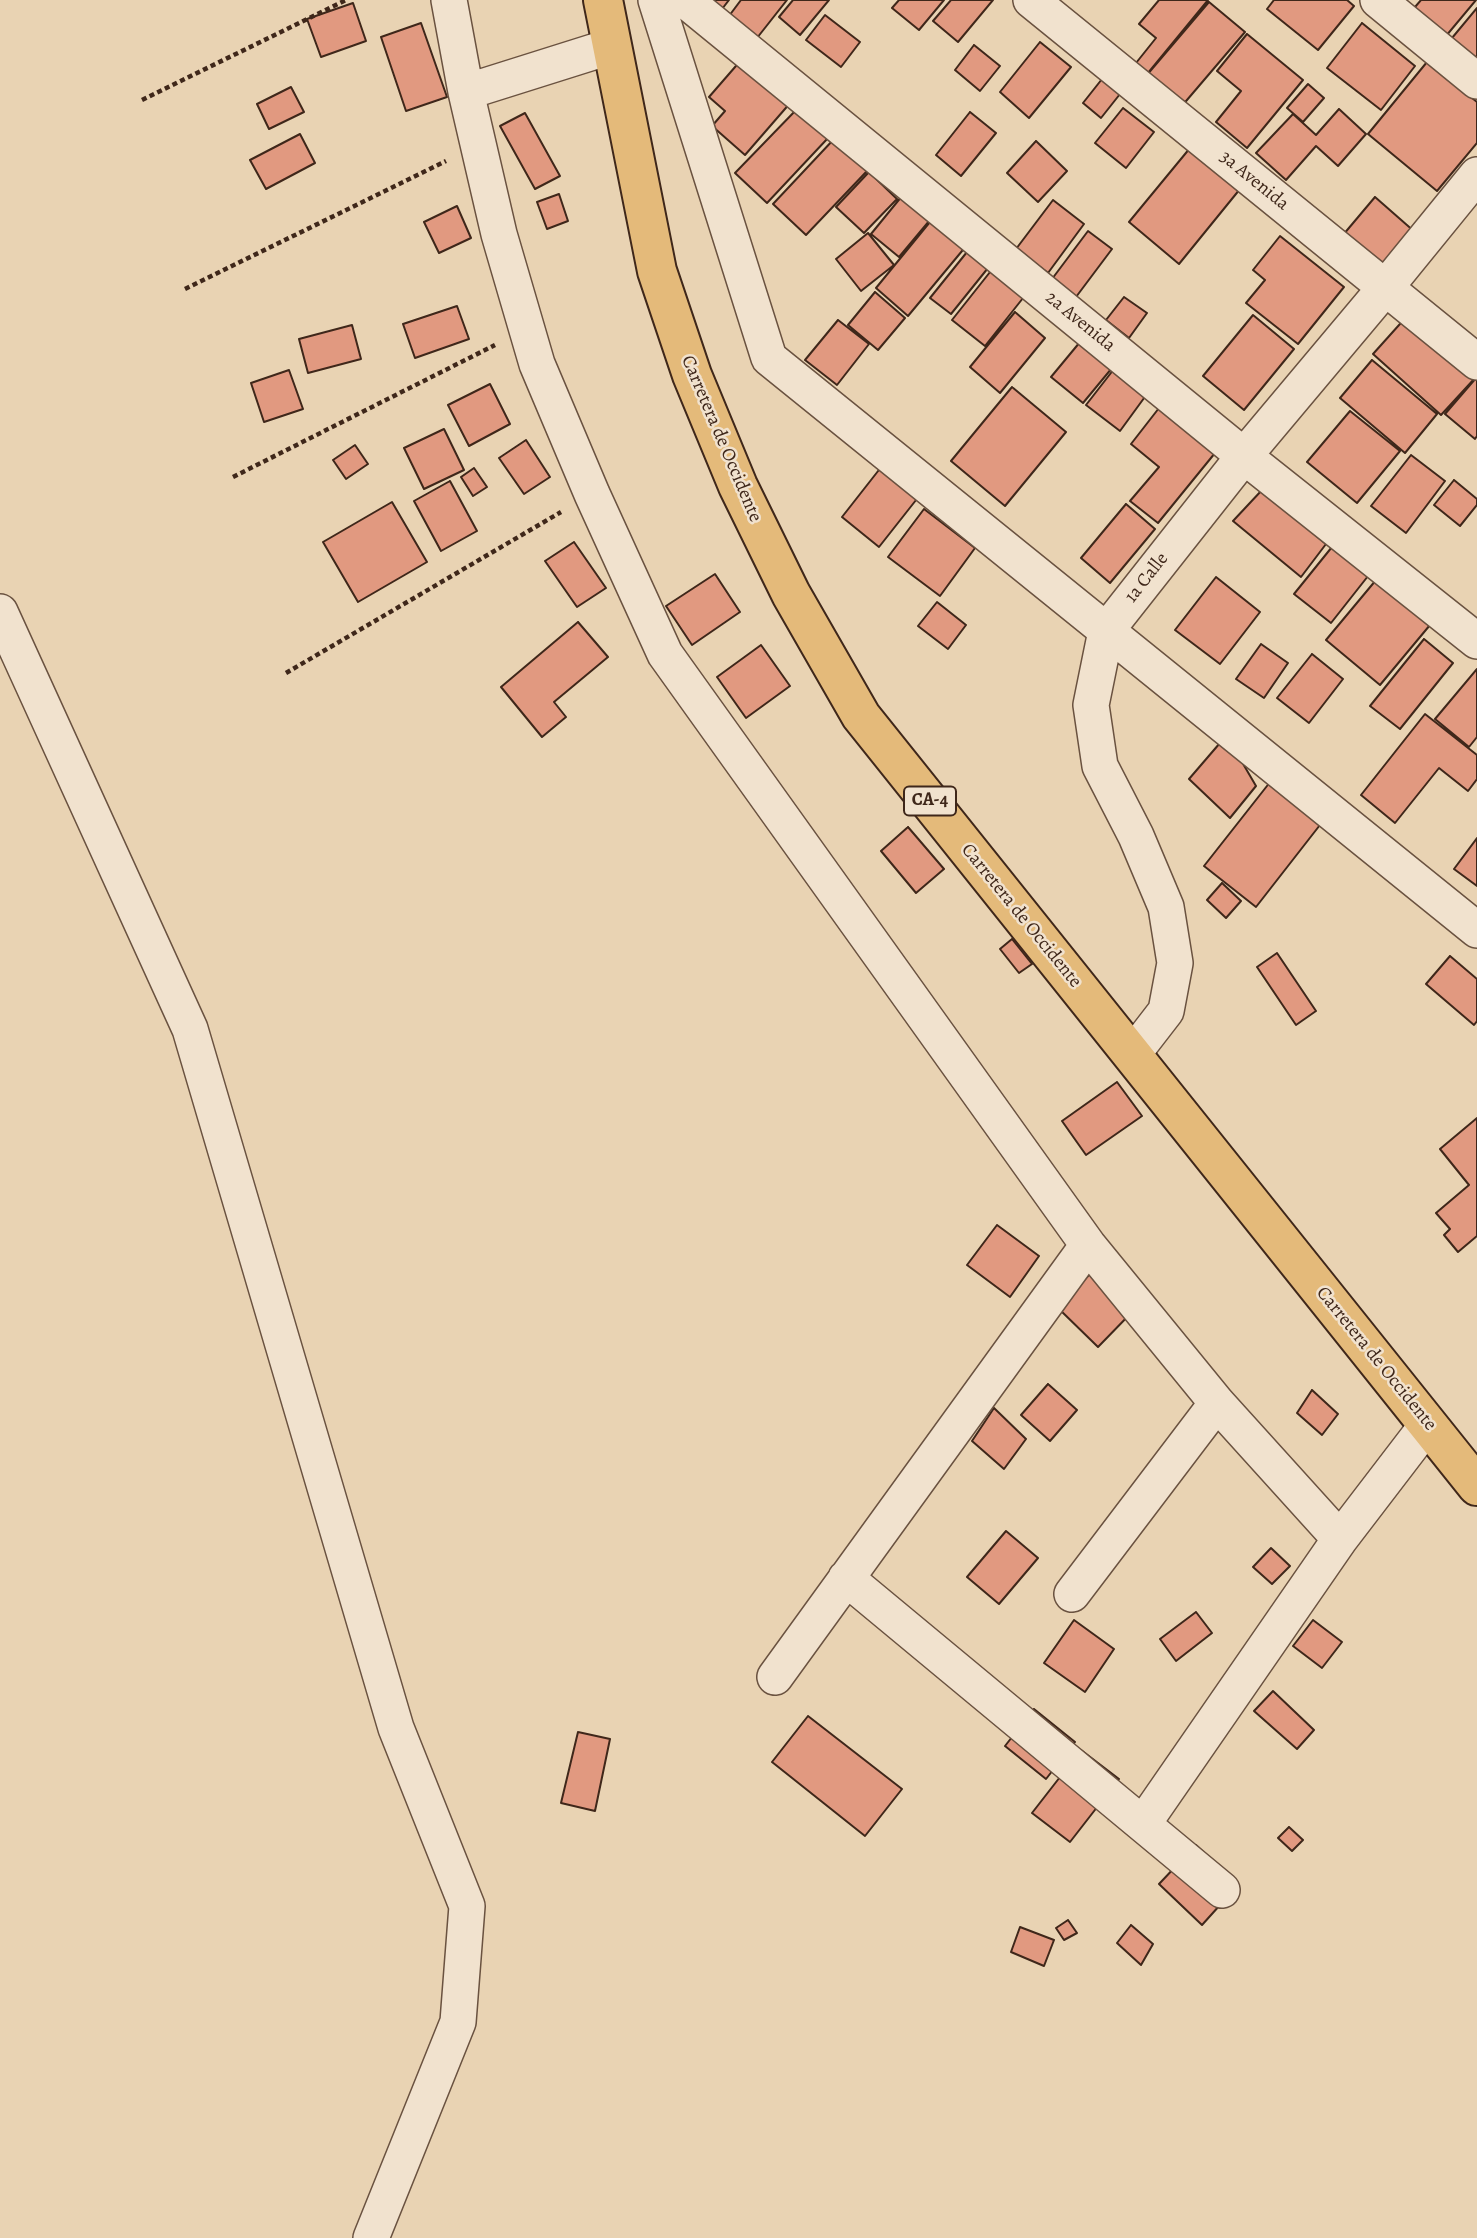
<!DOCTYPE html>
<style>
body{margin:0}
canvas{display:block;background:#e9d3b3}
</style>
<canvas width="1477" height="2238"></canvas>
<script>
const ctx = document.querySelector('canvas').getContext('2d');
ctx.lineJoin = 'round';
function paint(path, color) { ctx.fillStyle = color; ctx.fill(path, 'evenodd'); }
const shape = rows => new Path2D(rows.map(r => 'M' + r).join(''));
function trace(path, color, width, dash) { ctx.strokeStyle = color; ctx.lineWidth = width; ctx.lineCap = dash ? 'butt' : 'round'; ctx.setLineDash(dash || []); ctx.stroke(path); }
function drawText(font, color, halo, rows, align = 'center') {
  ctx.font = font + ' Alegreya,serif'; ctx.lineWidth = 5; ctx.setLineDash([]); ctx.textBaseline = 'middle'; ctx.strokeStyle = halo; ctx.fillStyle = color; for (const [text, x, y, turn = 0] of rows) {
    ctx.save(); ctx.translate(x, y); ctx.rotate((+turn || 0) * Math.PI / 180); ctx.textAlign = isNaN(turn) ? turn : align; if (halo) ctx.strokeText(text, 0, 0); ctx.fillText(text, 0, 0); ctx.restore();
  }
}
const building = shape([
 [703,0,729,0,719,13,703,0],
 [741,0,787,0,757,38,729,16,741,0],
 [793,0,829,0,800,35,779,17,793,0],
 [899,0,944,0,919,30,892,8,899,0],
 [951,0,993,0,958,42,933,21,951,0],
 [1159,0,1208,0,1148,73,1136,63,1156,38,1139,24,1159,0],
 [1274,0,1347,0,1354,6,1318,50,1267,9,1274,0],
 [1421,0,1476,0,1441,42,1409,14,1421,0],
 [1209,2,1245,32,1181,107,1146,76,1209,2],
 [353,3,366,41,321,57,307,19,353,3],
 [1477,8,1477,59,1452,38,1477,8],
 [825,15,860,42,841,67,806,40,825,15],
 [421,23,447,97,406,111,381,37,421,23],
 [1362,23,1415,66,1381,110,1327,68,1362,23],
 [1247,34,1303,80,1247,148,1216,122,1241,91,1217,71,1247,34],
 [1040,42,1071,67,1029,118,1000,92,1040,42],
 [974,45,1000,66,980,91,955,70,974,45],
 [742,59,791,102,745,155,712,126,725,111,709,97,742,59],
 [1427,62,1477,102,1477,143,1437,191,1368,134,1427,62],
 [1102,79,1120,94,1101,118,1083,103,1102,79],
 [1308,84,1324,98,1303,122,1287,108,1308,84],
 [291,87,304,112,269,129,257,104,291,87],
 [1123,108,1154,132,1126,168,1095,143,1123,108],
 [797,109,828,138,767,203,735,173,797,109],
 [1339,109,1366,134,1338,166,1316,146,1286,180,1256,153,1293,114,1316,135,1339,109],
 [970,112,996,133,961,176,936,155,970,112],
 [525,113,560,176,535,189,500,126,525,113],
 [300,134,315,163,266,189,250,160,300,134],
 [834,139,867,171,806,235,773,204,834,139],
 [1036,141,1067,171,1038,202,1007,173,1036,141],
 [1190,148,1240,189,1179,264,1129,222,1190,148],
 [869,172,897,199,864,233,836,207,869,172],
 [559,194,568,221,547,229,537,202,559,194],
 [902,196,930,220,899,257,871,234,902,196],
 [1375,197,1424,240,1392,277,1343,235,1375,197],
 [1053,200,1084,224,1048,273,1016,249,1053,200],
 [457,206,471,238,439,253,424,222,457,206],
 [934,217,967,245,908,316,876,288,934,217],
 [1088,231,1112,249,1076,297,1052,279,1088,231],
 [868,233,894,265,861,291,836,259,868,233],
 [1280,236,1344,287,1298,344,1246,303,1265,280,1253,270,1280,236],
 [967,252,988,268,951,314,930,298,967,252],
 [994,267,1027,293,985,346,952,320,994,267],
 [875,292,905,318,878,350,848,325,875,292],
 [1124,297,1147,313,1129,338,1106,320,1124,297],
 [457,306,469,339,415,358,403,324,457,306],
 [1015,312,1045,338,1000,393,970,367,1015,312],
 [1253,315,1294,349,1244,410,1203,376,1253,315],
 [1408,315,1476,377,1441,415,1373,354,1408,315],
 [838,320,869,344,837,385,805,360,838,320],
 [352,325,361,359,308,373,299,339,352,325],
 [1080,342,1112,368,1083,403,1051,377,1080,342],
 [1372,360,1437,414,1405,453,1340,398,1372,360],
 [1114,369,1147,394,1120,431,1086,405,1114,369],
 [289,370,303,409,264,422,251,383,289,370],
 [1477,377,1477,436,1475,439,1445,414,1477,377],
 [490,384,510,424,469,446,448,405,490,384],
 [1012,387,1066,432,1005,506,951,461,1012,387],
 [1159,408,1215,453,1158,523,1130,501,1159,467,1131,444,1159,408],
 [1350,411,1400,451,1357,503,1307,462,1350,411],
 [444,429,464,470,424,489,404,448,444,429],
 [526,440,550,477,524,494,499,458,526,440],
 [355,445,368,464,346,479,333,460,355,445],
 [1411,455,1445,481,1406,533,1371,506,1411,455],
 [882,466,920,495,879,547,842,517,882,466],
 [474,468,487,487,473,496,461,477,474,468],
 [1454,480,1477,499,1477,505,1460,526,1434,505,1454,480],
 [450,481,477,531,441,551,414,501,450,481],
 [1262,490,1326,544,1301,577,1233,521,1262,490],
 [392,502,427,562,358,602,323,542,392,502],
 [1126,504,1155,529,1110,583,1081,558,1126,504],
 [924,509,975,548,940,596,888,557,924,509],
 [574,542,606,588,577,607,545,561,574,542],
 [1336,542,1372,571,1331,623,1294,594,1336,542],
 [715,574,740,612,692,645,666,606,715,574],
 [1216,577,1260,612,1220,664,1175,630,1216,577],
 [1376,580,1430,625,1380,685,1326,640,1376,580],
 [937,602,966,625,948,649,918,626,937,602],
 [578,622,608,657,554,702,566,717,542,737,501,687,578,622],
 [1424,639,1453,663,1400,729,1370,706,1424,639],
 [1261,644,1288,663,1264,698,1236,679,1261,644],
 [761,645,790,686,746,718,717,677,761,645],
 [1312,654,1343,679,1309,723,1277,698,1312,654],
 [1477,669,1477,737,1469,747,1435,719,1477,669],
 [1425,714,1477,755,1477,779,1468,791,1439,768,1395,823,1361,795,1425,714],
 [1238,722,1242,762,1256,786,1230,818,1189,779,1238,722],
 [1289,758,1341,798,1256,907,1204,866,1289,758],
 [908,827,944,869,916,893,881,851,908,827],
 [1477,838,1477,886,1454,869,1477,838],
 [1222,883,1241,901,1226,918,1207,900,1222,883],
 [1012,939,1032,964,1019,973,1000,949,1012,939],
 [1277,953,1316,1011,1296,1025,1257,967,1277,953],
 [1450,956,1477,979,1477,1021,1474,1025,1426,984,1450,956],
 [1117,1082,1142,1116,1086,1155,1062,1121,1117,1082],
 [1477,1118,1477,1236,1458,1252,1444,1235,1450,1229,1436,1213,1469,1185,1440,1149,1477,1118],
 [997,1225,1039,1256,1010,1297,967,1265,997,1225],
 [1093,1271,1134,1310,1098,1347,1057,1307,1093,1271],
 [1048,1384,1077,1410,1050,1441,1021,1415,1048,1384],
 [1312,1390,1338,1414,1322,1435,1297,1413,1312,1390],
 [994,1408,1026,1439,1004,1469,972,1441,994,1408],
 [1006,1531,1038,1558,999,1604,967,1577,1006,1531],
 [1271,1548,1290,1566,1272,1584,1253,1567,1271,1548],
 [1196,1612,1212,1633,1176,1661,1160,1639,1196,1612],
 [1074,1620,1114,1649,1085,1692,1044,1663,1074,1620],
 [1313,1620,1342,1642,1322,1668,1293,1646,1313,1620],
 [1273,1691,1314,1730,1297,1749,1254,1711,1273,1691],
 [1034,1709,1075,1742,1046,1779,1005,1746,1034,1709],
 [808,1716,902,1789,865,1836,772,1762,808,1716],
 [578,1732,610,1739,595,1811,561,1803,578,1732],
 [1081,1750,1119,1779,1070,1842,1032,1813,1081,1750],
 [1289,1827,1303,1840,1292,1851,1278,1838,1289,1827],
 [1196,1845,1238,1885,1202,1925,1159,1884,1196,1845],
 [1068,1920,1077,1933,1064,1940,1056,1928,1068,1920],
 [1131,1925,1153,1944,1141,1965,1117,1943,1131,1925],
 [1020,1927,1054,1940,1044,1966,1011,1952,1020,1927]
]);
const path = shape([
 [142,100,346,0],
 [185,289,446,161],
 [233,477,495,345],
 [286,673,561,512]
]);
const street = shape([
 [449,0,466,92,499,234,537,364,592,494,665,654,1088,1245,1217,1403,1340,1539],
 [656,0,769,358,1477,930],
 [685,0,1244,456,1477,641],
 [1031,0,1477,362],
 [1378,0,1477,81],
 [466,92,612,46],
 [0,612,190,1029,396,1728,467,1906,458,2022,371,2238],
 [1132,1055,1166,1011,1175,963,1166,907,1136,836,1100,766,1091,705,1106,631,1244,456,1385,288,1477,175],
 [846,1578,1222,1890],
 [1072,1594,1217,1403],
 [775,1677,1088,1245],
 [1143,1824,1340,1539,1428,1424]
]);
const primary = shape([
 [603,0,657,271,692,375,738,486,791,594,861,716,1477,1486]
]);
const shields = [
 [930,801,52]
];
const shieldNames = [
 ["CA-4",930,801]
];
const streetNames = [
 ["3a Avenida",1254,181,39],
 ["2a Avenida",1080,322,39],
 ["Carretera de Occidente",721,439,67],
 ["1a Calle",1147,578,-52],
 ["Carretera de Occidente",1021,916,51],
 ["Carretera de Occidente",1376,1359,51]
];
paint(building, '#e19980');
trace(building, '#3f271a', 2);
trace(street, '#6a5240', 38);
trace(primary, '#3f271a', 42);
trace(path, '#3f271a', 4.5, [5, 3.5]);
trace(street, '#f1e2ce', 35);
trace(primary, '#e4ba7a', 38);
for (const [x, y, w] of shields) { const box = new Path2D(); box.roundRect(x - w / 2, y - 14.5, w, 29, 5); ctx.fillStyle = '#f1e2ce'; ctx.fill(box); trace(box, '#3f271a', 2); }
drawText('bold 18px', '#3f271a', null, shieldNames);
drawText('19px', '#3f271a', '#f1e2ce', streetNames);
</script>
